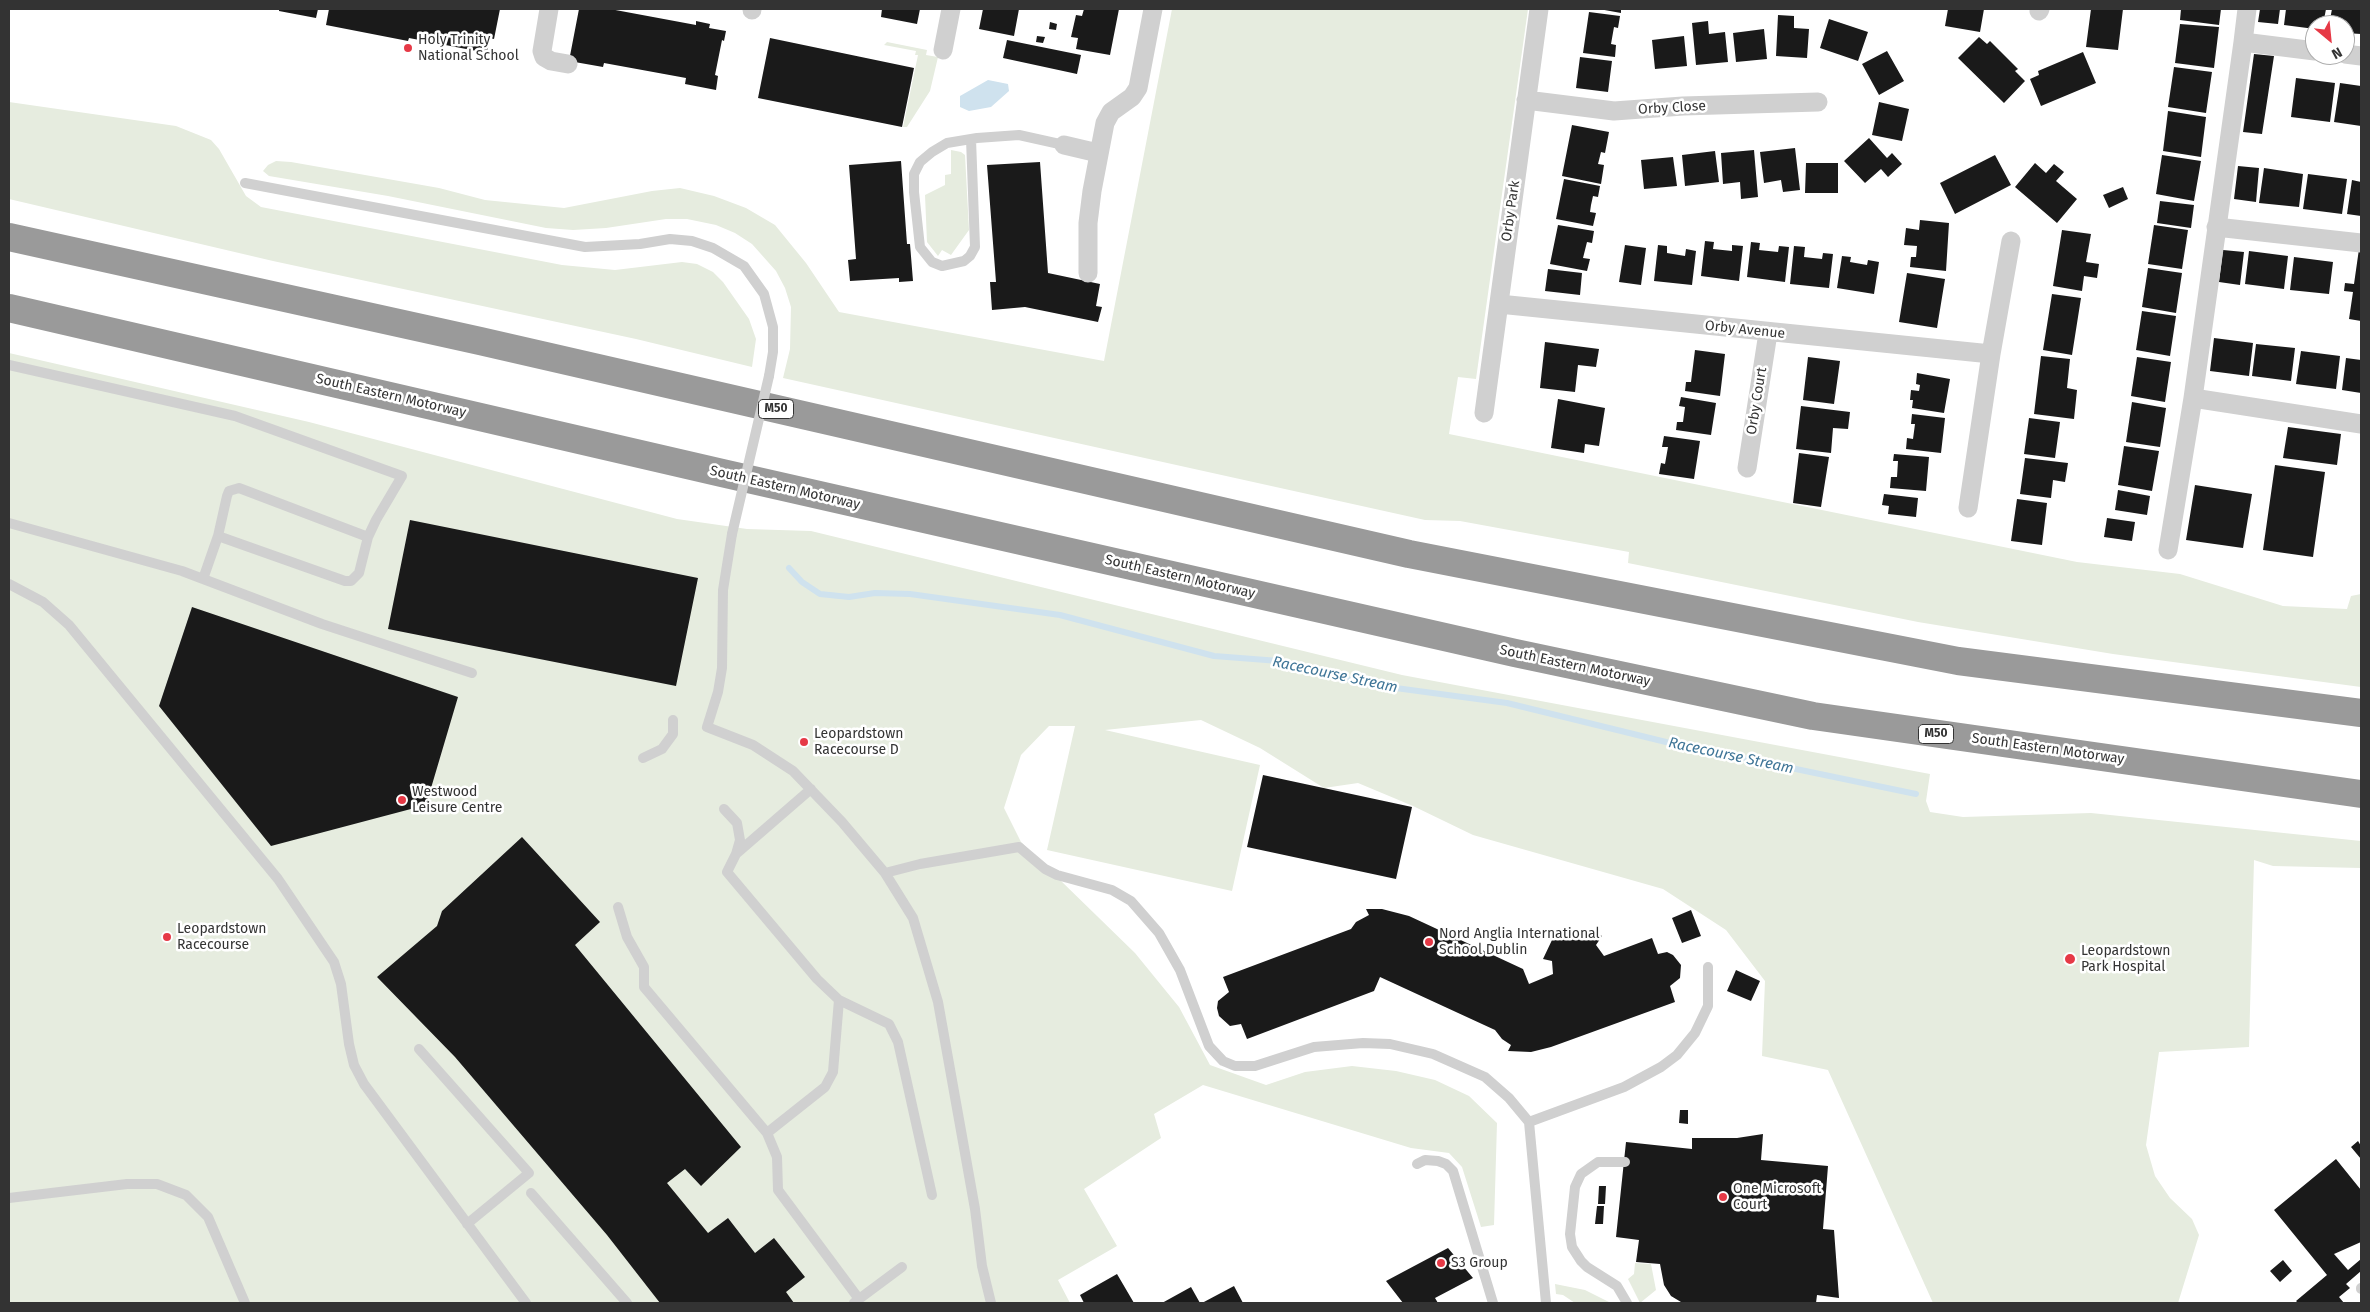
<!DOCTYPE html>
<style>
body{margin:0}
#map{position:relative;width:2370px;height:1312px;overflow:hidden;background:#fff;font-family:"Fira Sans",sans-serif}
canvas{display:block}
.frame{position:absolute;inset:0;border:10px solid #333;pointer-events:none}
.north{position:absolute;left:2305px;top:15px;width:50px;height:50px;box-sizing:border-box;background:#fff;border:1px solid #adadad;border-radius:50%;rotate:152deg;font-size:14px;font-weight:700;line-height:20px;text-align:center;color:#333}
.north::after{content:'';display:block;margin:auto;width:18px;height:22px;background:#e63946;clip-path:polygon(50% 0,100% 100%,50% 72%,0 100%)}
</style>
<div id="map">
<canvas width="2370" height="1312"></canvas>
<div class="frame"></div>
<div class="north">N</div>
</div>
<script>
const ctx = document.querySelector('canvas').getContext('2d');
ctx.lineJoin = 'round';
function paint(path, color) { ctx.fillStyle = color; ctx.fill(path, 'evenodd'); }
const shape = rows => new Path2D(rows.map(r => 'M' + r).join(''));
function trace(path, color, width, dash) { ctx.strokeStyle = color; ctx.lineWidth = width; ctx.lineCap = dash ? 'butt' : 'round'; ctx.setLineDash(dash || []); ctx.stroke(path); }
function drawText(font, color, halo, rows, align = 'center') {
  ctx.font = font + ' "Fira Sans",sans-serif'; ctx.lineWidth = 5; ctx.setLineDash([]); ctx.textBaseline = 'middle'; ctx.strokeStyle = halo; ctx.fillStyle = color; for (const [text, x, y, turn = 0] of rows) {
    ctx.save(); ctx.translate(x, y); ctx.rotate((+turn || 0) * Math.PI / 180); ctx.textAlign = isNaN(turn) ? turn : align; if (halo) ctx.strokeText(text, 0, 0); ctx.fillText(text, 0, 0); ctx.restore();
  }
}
const green = shape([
 [1172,9,1528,9,1476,379,1458,377,1449,434,2077,562,2180,574,2283,606,2347,609,2351,596,2361,594,2361,687,2113,654,1918,622,1628,563,1629,552,1460,521,1425,520,783,378,790,349,791,307,785,288,776,271,752,244,735,233,716,225,687,219,666,219,606,228,573,230,546,228,388,196,269,176,263,171,268,165,276,161,291,162,439,188,485,200,564,208,652,191,680,188,714,196,746,208,775,225,806,263,839,312,1104,361],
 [887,42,927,50,926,55,938,57,930,91,907,127,903,127,918,55,915,55,916,51,884,45],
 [9,102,176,126,211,140,219,149,246,196,261,207,562,265,615,270,682,262,697,264,713,272,723,282,749,319,756,339,752,367,636,339,273,261,9,199],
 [951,150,961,152,965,155,969,230,951,255,942,250,938,256,927,242,925,195,945,185,945,175,951,174],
 [9,353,309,422,677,519,747,529,811,531,1402,675,1930,774,1926,801,1930,812,1963,817,2091,813,2361,841,2361,868,2273,866,2254,860,2249,1047,2159,1052,2146,1145,2155,1176,2170,1198,2192,1219,2199,1235,2178,1303,1933,1303,1828,1070,1762,1056,1765,981,1726,930,1663,889,1473,835,1413,806,1358,783,1324,788,1260,748,1201,720,1105,730,1260,765,1232,891,1047,850,1075,726,1049,726,1021,755,1004,808,1021,842,1135,953,1179,1007,1210,1065,1266,1085,1305,1072,1352,1066,1396,1071,1435,1080,1469,1096,1497,1123,1494,1225,1481,1227,1462,1167,1449,1153,1411,1148,1203,1085,1154,1114,1161,1138,1084,1189,1117,1246,1058,1280,1070,1303,9,1303],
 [1635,1263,1651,1264,1656,1290,1640,1303,1628,1279,1634,1274],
 [1555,1284,1585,1290,1609,1302,1575,1303,1563,1295,1556,1294]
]);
const water = shape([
 [988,80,1008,84,1009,91,991,107,969,111,960,107,960,96]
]);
const stream = shape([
 [789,568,802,582,820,594,849,597,875,593,910,594,1060,615,1214,656,1279,661,1366,684,1507,703,1666,742,1916,794]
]);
const building = shape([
 [279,9,318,9,316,18,279,11],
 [329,9,500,9,494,39,490,38,487,53,409,38,408,41,326,25],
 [579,9,610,9,696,25,696,21,710,24,709,28,726,31,724,41,722,40,715,75,718,76,716,90,685,84,686,78,604,63,603,67,569,61],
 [882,9,920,9,917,24,881,17],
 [983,9,1019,9,1014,36,979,29],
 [1084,9,1119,9,1110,55,1076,49,1078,38,1071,37,1076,15,1082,16],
 [1599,9,1621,9,1621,13],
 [1948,9,1984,9,1980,32,1945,26],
 [2091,9,2123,9,2118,50,2086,47],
 [2181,9,2221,9,2219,25,2180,20],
 [2260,9,2280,9,2278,24,2258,22],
 [2286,9,2326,9,2323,25,2315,25,2315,29,2284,25],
 [2332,9,2361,9,2361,34,2345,33,2345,25,2329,25],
 [1589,12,1620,16,1618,28,1614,27,1611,44,1616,45,1615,57,1583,53],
 [1778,15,1794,16,1794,28,1809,29,1807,58,1776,56],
 [1829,19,1868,32,1858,61,1820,48],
 [1708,21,1709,34,1725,32,1728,62,1696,65,1692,23],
 [1050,22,1057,24,1056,30,1049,29],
 [2180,24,2219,27,2214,68,2175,63],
 [1764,29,1767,59,1736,62,1733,33],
 [1037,36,1045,37,1043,43,1036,42],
 [1684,36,1687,66,1655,69,1652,40],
 [1979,37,1987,44,1990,41,2018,69,2015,71,2025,81,2004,103,1958,58],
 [770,38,914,68,902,127,758,98],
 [1007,40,1081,55,1077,74,1003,58],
 [1887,51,1904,81,1879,95,1862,64],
 [2083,52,2096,83,2041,106,2030,79,2039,75,2038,71],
 [2254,54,2274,56,2262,134,2243,132],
 [1580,57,1612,61,1608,92,1576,88],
 [2174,67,2212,72,2206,113,2168,107],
 [2296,78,2335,83,2330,122,2291,117],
 [2340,83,2361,86,2361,126,2334,122],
 [1879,102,1909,109,1902,141,1872,135],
 [2168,111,2206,117,2201,157,2163,151],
 [1572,125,1609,132,1605,153,1601,152,1598,164,1604,165,1601,184,1562,176],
 [1869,138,1887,158,1892,153,1902,164,1888,177,1881,169,1865,183,1844,161],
 [1795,148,1800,190,1783,192,1781,180,1764,183,1760,152],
 [1754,150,1758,197,1741,199,1740,182,1723,184,1721,153],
 [1715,151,1719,182,1685,186,1682,155],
 [1995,155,2011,185,1955,214,1940,183],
 [2162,155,2201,161,2194,201,2156,194],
 [1673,157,1677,186,1644,189,1641,160],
 [901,161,907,244,910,244,913,281,899,282,899,278,850,281,848,260,856,259,849,165],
 [1040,162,1048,273,1100,284,1096,306,1102,307,1098,322,1025,307,992,310,990,282,996,282,987,165],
 [1806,163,1838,163,1838,193,1805,193],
 [2035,163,2046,173,2054,164,2064,172,2056,181,2077,199,2057,223,2015,187],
 [2238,166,2259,168,2256,202,2234,199],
 [2264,168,2303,174,2299,207,2259,203],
 [2308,174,2347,179,2342,214,2303,209],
 [1564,179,1600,186,1598,197,1593,196,1591,205,1590,212,1596,213,1593,226,1556,219],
 [2352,180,2361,182,2361,216,2347,214],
 [2123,187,2128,199,2109,208,2103,195],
 [2160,201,2194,205,2191,228,2157,223],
 [1920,220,1949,223,1946,271,1910,267,1911,257,1916,257,1917,246,1904,245,1906,228,1919,230],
 [1558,225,1594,231,1592,243,1587,242,1583,258,1590,259,1587,271,1550,264],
 [2154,225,2188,230,2182,269,2148,264],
 [2062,230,2091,234,2086,262,2099,264,2097,278,2084,276,2082,291,2053,286],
 [1705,241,1714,242,1713,249,1732,251,1732,245,1743,246,1739,281,1701,276],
 [1751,242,1760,243,1759,250,1778,252,1779,246,1789,247,1785,282,1747,277],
 [1625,245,1646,248,1641,285,1619,282],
 [1658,245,1667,246,1667,253,1685,256,1686,249,1696,251,1692,285,1654,281],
 [1794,246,1805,247,1804,257,1822,259,1823,253,1833,254,1829,288,1790,284],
 [2359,249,2361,250,2361,321,2349,319,2353,292,2344,291,2345,283,2354,284],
 [2223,250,2244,252,2240,285,2219,282],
 [2249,251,2288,256,2284,289,2245,284],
 [1842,256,1851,257,1850,262,1867,265,1868,260,1879,262,1874,294,1837,288],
 [2294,257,2333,262,2329,294,2290,290],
 [2148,268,2182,273,2176,313,2142,307],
 [1548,269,1582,273,1580,295,1545,291],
 [1907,273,1945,279,1937,328,1899,322],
 [2052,294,2081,298,2072,355,2043,350],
 [2142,311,2176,316,2170,356,2136,350],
 [2214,338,2253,343,2249,376,2210,371],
 [1545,342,1599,349,1596,367,1578,365,1575,392,1540,388],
 [2256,344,2295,348,2291,381,2252,376],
 [1695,350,1725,354,1720,396,1685,391,1686,382,1691,382],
 [2301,351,2340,356,2336,389,2296,384],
 [2041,356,2070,359,2067,388,2077,390,2074,419,2034,414],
 [1808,357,1840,361,1834,404,1803,400],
 [2137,357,2171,362,2165,402,2131,396],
 [2346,358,2361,360,2361,393,2342,390],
 [1917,373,1950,379,1944,413,1912,408,1913,400,1910,400,1911,390,1919,391,1920,385,1916,384],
 [1681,397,1716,403,1711,435,1676,430,1677,422,1683,422,1685,407,1679,406],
 [1558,399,1605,408,1599,446,1585,444,1584,453,1551,448],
 [2132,402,2166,408,2160,447,2126,442],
 [1801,406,1850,412,1848,429,1833,428,1831,453,1796,449],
 [1912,414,1945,418,1941,453,1906,449,1907,438,1913,439,1915,424,1911,424],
 [2029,418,2060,422,2055,458,2024,454],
 [2288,427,2341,434,2337,465,2283,458],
 [1664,436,1700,441,1694,479,1659,474,1661,463,1665,464,1668,447,1662,447],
 [2124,446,2159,451,2152,491,2118,485],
 [1799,453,1829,457,1821,507,1793,503],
 [1894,454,1929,457,1926,491,1890,488,1891,477,1897,477,1898,461,1893,461],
 [2025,458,2068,463,2065,482,2053,480,2051,498,2020,494],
 [2275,465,2325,472,2313,557,2263,550],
 [2195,485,2252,494,2243,548,2186,540],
 [2118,490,2150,496,2147,515,2115,510],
 [1884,494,1918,498,1916,517,1888,514,1889,506,1882,505],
 [2017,499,2047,503,2042,545,2011,541],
 [2107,518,2135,522,2132,541,2104,537],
 [410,520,698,578,676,686,388,629],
 [192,607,458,697,426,805,271,846,159,706],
 [1263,775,1412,807,1396,879,1247,847],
 [522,837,600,922,575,945,741,1147,701,1186,685,1169,667,1183,708,1233,728,1218,755,1253,774,1238,805,1277,786,1292,794,1303,660,1303,607,1235,455,1057,377,977,437,926,442,911],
 [1366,909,1382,909,1409,916,1523,969,1529,984,1553,974,1552,961,1543,959,1552,940,1568,930,1589,929,1602,936,1596,945,1604,956,1652,938,1658,954,1667,952,1673,955,1681,965,1680,978,1670,986,1675,1002,1551,1047,1531,1052,1508,1051,1511,1045,1502,1039,1495,1030,1380,977,1374,991,1247,1039,1241,1024,1230,1026,1219,1016,1217,1008,1218,1001,1229,992,1223,977,1351,929,1356,922,1369,915],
 [1691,910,1701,936,1682,943,1672,918],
 [1736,970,1760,981,1751,1001,1727,991],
 [1680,1110,1688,1110,1688,1124,1679,1123],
 [1763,1134,1761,1160,1828,1166,1823,1229,1834,1230,1839,1298,1817,1295,1816,1303,1681,1302,1671,1296,1664,1285,1660,1264,1636,1262,1639,1240,1616,1237,1626,1142,1692,1149,1692,1138,1737,1138],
 [2358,1141,2361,1146,2361,1159,2351,1147],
 [2336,1159,2361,1190,2361,1242,2334,1254,2348,1270,2361,1259,2361,1271,2346,1284,2350,1288,2339,1297,2344,1303,2298,1303,2296,1301,2327,1275,2274,1210],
 [1599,1186,1606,1186,1605,1204,1598,1204],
 [1597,1206,1604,1206,1603,1224,1595,1224],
 [1448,1248,1473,1278,1435,1298,1438,1303,1403,1303,1386,1281],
 [2283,1260,2292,1271,2280,1282,2270,1271],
 [1117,1274,1134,1303,1084,1303,1080,1295],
 [1234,1286,1243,1303,1202,1303],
 [1191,1287,1200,1303,1162,1303]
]);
const lane = shape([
 [971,139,975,247,970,256,964,261,942,266,932,262,920,247,914,192,914,174,920,162,932,152,947,143,977,138,1019,135,1064,145],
 [245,183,585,247,640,244,670,239,692,241,713,248,744,266,764,294,773,327,773,352,769,376],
 [9,365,235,416,402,476,376,520,368,537,359,573,351,581,345,581,218,536,227,496,229,491,239,488,368,537],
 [9,523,182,571,322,624,472,673],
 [732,534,723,590,722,668,718,692,707,727,753,745,793,771,842,822,885,873,913,918,938,1002,975,1209,982,1266,991,1303],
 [203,579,218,536],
 [9,584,43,602,69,625,278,879,334,962,341,984,349,1044,354,1065,364,1084,526,1303],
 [643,758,662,749,673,734,673,720],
 [724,809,737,823,740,840,736,854],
 [885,873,920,864,1019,847,1045,869,1057,875,1112,890,1131,901,1159,933,1180,970,1209,1046,1223,1061,1235,1066,1255,1066,1314,1047,1363,1043,1390,1044,1433,1054,1485,1077,1509,1098,1529,1122,1546,1303],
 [618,907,627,937,644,967,644,987,767,1133,825,1087,833,1072,839,1000,817,979,727,872,736,854,811,789],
 [839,1000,889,1024,898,1042,932,1195],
 [419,1049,529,1173,467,1224],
 [1529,1122,1624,1087,1661,1067,1677,1055,1695,1033,1708,1006,1708,967],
 [767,1133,777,1157,778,1190,859,1299,854,1303],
 [1625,1162,1598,1162,1581,1174,1575,1187,1570,1234,1572,1247,1581,1261,1587,1267,1617,1286,1627,1303],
 [1417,1164,1425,1160,1438,1161,1446,1164,1453,1171,1493,1303],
 [531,1193,627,1303],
 [9,1198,127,1184,157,1184,186,1195,208,1217,245,1303],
 [2361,1289,2361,1288],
 [859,1299,902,1267]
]);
const street = shape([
 [549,9,542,51,544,57,551,61,568,64],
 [752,10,752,9],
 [2039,11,2040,9],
 [2243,42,2247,9],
 [943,50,951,9],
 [2345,54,2361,56],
 [1526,100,1614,111,1683,106,1818,102],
 [1064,145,1098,153],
 [2216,227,2361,243],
 [1088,273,1088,223,1092,191,1105,123,1111,112,1132,97,1138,88,1153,9],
 [1499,304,1991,354],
 [2193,398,2361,424],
 [1484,413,1539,9],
 [1747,468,1768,333],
 [1968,508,1991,354,2011,241],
 [2168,550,2193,398,2243,42,2315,51]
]);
const highway = shape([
 [9,237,480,341,1409,554,1958,661,2361,713],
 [9,308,722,473,1515,653,1813,716,2361,794]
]);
const laneBridge = shape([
 [732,534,769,376]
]);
const markers = [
 [408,48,5,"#e63946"],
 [804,742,5,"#e63946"],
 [402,800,5,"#e63946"],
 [167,937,5,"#e63946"],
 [1429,942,5,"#e63946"],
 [2070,959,6,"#e63946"],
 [1723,1197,5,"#e63946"],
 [1441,1263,5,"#e63946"]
];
const shields = [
 [776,409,35],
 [1936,734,35]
];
const shieldNames = [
 ["M50",776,409],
 ["M50",1936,734]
];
const poiNames = [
 ["Holy Trinity",418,40],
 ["National School",418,56],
 ["Leopardstown",814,734],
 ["Racecourse D",814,750],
 ["Westwood",412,792],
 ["Leisure Centre",412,808],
 ["Leopardstown",177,929],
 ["Racecourse",177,945],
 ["Nord Anglia International",1439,934],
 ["School Dublin",1439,950],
 ["Leopardstown",2081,951],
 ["Park Hospital",2081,967],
 ["One Microsoft",1733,1189],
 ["Court",1733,1205],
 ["S3 Group",1451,1263]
];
const streetNames = [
 ["Orby Close",1672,108,-3],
 ["Orby Park",1511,211,-82],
 ["Orby Avenue",1745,330,6],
 ["South Eastern Motorway",391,396,13],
 ["Orby Court",1757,401,-81],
 ["South Eastern Motorway",785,488,13],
 ["South Eastern Motorway",1180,577,13],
 ["South Eastern Motorway",1575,666,12],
 ["South Eastern Motorway",2048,749,8]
];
const waterNames = [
 ["Racecourse Stream",1335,675,12],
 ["Racecourse Stream",1731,756,12]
];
paint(green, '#e6ecdf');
paint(water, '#cfe2ee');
trace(stream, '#cfe2ee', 6);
paint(building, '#1a1a1a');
trace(lane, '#d0d0d0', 10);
trace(street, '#d0d0d0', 19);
trace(highway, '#9a9a9a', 28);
trace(laneBridge, '#d0d0d0', 10);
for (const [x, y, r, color] of markers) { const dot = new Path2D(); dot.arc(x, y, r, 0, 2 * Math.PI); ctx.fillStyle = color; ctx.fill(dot); trace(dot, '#fff', 2); }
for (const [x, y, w] of shields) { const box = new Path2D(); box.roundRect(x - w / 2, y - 9.5, w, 19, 4); ctx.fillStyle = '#fff'; ctx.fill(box); trace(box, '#333', 1); }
drawText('bold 12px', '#333', null, shieldNames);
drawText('14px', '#333', '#fff', poiNames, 'left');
drawText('14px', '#333', '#fff', streetNames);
drawText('italic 15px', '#3f7597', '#fff', waterNames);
</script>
